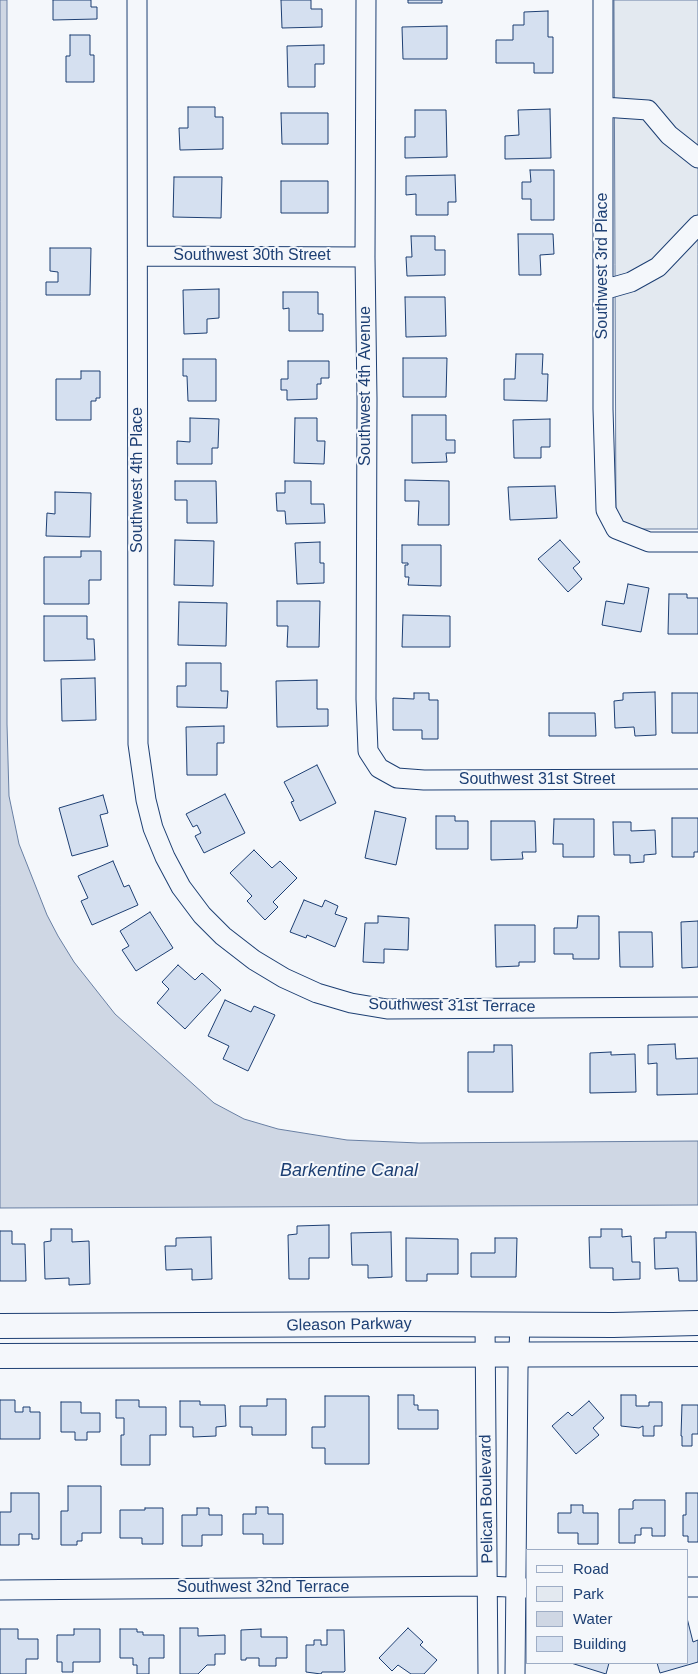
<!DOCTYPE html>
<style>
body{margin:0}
#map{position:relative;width:698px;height:1674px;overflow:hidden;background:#f4f7fb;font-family:Arial,sans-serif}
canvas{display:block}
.legend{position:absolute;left:526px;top:1549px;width:162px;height:115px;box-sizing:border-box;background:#f4f7fb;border:1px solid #9eadc5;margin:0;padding:6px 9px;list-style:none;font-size:15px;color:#1d3f73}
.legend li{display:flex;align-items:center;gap:10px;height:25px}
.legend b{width:25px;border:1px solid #9eadc5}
</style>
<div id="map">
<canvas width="698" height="1674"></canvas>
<ul class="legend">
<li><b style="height:6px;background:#f4f7fb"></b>Road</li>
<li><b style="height:14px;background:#e3e9f0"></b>Park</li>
<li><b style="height:14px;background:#cfd7e4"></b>Water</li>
<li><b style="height:14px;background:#d5e0f0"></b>Building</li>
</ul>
</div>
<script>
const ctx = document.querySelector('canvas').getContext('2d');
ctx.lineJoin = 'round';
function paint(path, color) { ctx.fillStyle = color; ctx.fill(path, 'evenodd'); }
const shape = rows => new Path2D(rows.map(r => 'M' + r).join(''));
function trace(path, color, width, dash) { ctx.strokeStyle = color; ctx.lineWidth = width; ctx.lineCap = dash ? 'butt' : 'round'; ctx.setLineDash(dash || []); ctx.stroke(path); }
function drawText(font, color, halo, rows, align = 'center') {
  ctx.font = font + ' Arial,sans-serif'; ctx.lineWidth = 4; ctx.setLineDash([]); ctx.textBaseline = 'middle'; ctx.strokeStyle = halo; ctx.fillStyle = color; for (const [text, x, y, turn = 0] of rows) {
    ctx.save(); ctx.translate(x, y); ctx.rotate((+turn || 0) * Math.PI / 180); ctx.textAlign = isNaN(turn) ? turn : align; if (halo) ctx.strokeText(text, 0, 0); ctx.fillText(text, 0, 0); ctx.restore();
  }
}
const green = shape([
 [614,0,698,0,698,529,616,529,614,0]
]);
const water = shape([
 [0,0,7,0,7,724,9,796,19,844,47,915,58,936,74,962,115,1014,214,1103,244,1119,278,1129,347,1140,419,1143,698,1141,698,1205,0,1208,0,0]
]);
const building = shape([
 [53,0,91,0,91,7,97,7,97,19,53,20,53,0],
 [281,0,311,0,311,9,322,9,322,27,282,28,281,0],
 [408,0,442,0,442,3,408,3,408,0],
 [548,11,548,37,553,37,553,73,534,73,534,63,496,63,496,40,513,40,513,25,524,25,524,12,548,11],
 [447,26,447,59,403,59,402,27,447,26],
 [70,35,90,35,90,55,94,55,94,82,66,82,66,56,70,56,70,35],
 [324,45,324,64,315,64,315,87,288,87,287,46,324,45],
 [188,107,215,107,215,117,223,117,223,149,180,150,179,128,188,128,188,107],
 [550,109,551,158,505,159,505,136,519,135,518,110,550,109],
 [415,110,446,110,447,157,405,158,405,137,415,137,415,110],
 [281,113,328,113,328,144,282,144,281,113],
 [530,170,554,170,554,220,531,220,531,199,522,199,522,182,531,182,530,170],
 [455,175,456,202,448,202,448,215,416,215,416,194,406,195,406,176,455,175],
 [174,177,222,177,221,218,173,217,174,177],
 [281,181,328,181,328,213,281,213,281,181],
 [518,234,553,234,554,254,540,255,541,275,519,275,518,234],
 [411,236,435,236,435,250,445,250,445,275,407,276,406,257,412,257,411,236],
 [50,248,91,248,90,295,46,295,46,282,58,282,58,272,50,271,50,248],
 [219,289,219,318,207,319,207,333,184,334,183,290,219,289],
 [283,292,318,292,318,314,323,314,323,331,289,331,289,308,283,309,283,292],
 [405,297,445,297,446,336,406,337,405,297],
 [516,354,543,354,542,374,548,374,547,401,504,400,504,379,515,379,516,354],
 [403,358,447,358,446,397,403,397,403,358],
 [183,359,216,359,216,401,188,401,187,376,183,376,183,359],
 [288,361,329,361,329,378,321,378,321,384,317,384,317,399,287,400,287,390,281,390,281,379,288,379,288,361],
 [81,371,100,371,100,398,96,398,96,401,91,401,91,420,56,420,56,379,81,379,81,371],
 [412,415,446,415,446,440,455,440,455,453,446,453,447,462,412,463,412,415],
 [190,418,219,419,218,448,212,448,212,464,177,464,177,441,190,442,190,418],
 [295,418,317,418,317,441,325,441,324,464,294,463,295,418],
 [550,419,550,447,541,447,541,458,514,458,513,420,550,419],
 [405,480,449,481,449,525,418,525,419,501,405,501,405,480],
 [175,481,216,481,217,523,187,523,187,500,175,500,175,481],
 [285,481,311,481,311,504,324,504,325,523,286,524,285,511,277,511,276,493,285,493,285,481],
 [555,486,557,518,510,520,508,487,555,486],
 [55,492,91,493,90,537,46,536,47,513,55,514,55,492],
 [175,540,214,541,213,586,174,585,175,540],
 [560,540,580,562,573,568,582,579,568,592,538,559,560,540],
 [320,542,320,563,324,563,324,583,297,584,295,543,320,542],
 [402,545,441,545,441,586,408,585,409,577,405,577,405,565,408,565,408,563,402,563,402,545],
 [81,551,101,551,101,580,89,580,89,604,44,604,44,557,81,557,81,551],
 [628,584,649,588,641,632,602,625,606,601,624,604,628,584],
 [669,594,687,594,687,598,698,598,698,634,668,634,669,594],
 [277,601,320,601,319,647,287,647,288,626,277,626,277,601],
 [179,602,227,603,226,646,178,645,179,602],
 [403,615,450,616,450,647,402,647,403,615],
 [44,616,87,616,87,639,94,639,95,660,44,661,44,616],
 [186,663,221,663,221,691,228,691,227,708,177,707,177,686,186,686,186,663],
 [95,678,96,720,62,721,61,679,95,678],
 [317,680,317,709,328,709,328,726,277,727,276,681,317,680],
 [655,692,656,735,635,736,634,727,615,728,614,701,623,700,623,693,655,692],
 [414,693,429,693,429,700,438,700,438,739,422,739,422,730,393,730,393,698,414,699,414,693],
 [672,693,698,693,698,733,672,733,672,693],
 [549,713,595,713,596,736,549,736,549,713],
 [224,726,224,743,217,743,217,775,187,775,186,727,224,726],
 [317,765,336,803,300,821,291,802,294,801,284,782,317,765],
 [225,794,245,833,204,853,195,836,201,833,197,825,193,827,186,814,225,794],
 [103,795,108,813,100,815,108,846,72,856,59,808,103,795],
 [375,811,406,818,396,865,365,858,375,811],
 [436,816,455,816,455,821,468,821,468,849,436,849,436,816],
 [672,818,698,818,698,852,694,852,694,857,672,857,672,818],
 [554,819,594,819,594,857,563,857,563,844,553,844,554,819],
 [491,821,535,821,536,852,522,852,523,859,491,860,491,821],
 [613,822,631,822,631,831,655,830,656,854,644,855,644,862,630,863,630,855,614,855,613,822],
 [254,850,272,868,280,861,297,878,273,902,278,907,265,920,247,901,252,896,230,873,254,850],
 [113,861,124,887,129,885,138,905,92,925,81,901,88,898,78,876,113,861],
 [304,900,322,907,325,900,338,906,335,914,347,918,335,947,307,935,306,938,290,932,304,900],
 [150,912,173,948,136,971,122,950,129,946,120,931,150,912],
 [378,916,409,918,408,950,384,949,384,963,363,962,365,923,378,923,378,916],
 [578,916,599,916,599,959,573,959,573,954,554,954,554,928,577,928,578,916],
 [698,921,698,967,682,968,681,922,698,921],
 [495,925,535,925,535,962,519,962,519,966,496,967,495,925],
 [619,932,652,932,653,967,620,967,619,932],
 [178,965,195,980,202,973,221,990,185,1029,157,1003,169,989,162,982,178,965],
 [225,1000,251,1012,254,1006,275,1015,248,1071,223,1059,229,1046,208,1036,225,1000],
 [675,1044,676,1059,698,1058,698,1094,657,1095,657,1063,648,1064,648,1045,675,1044],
 [494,1045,512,1045,513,1092,468,1092,468,1052,494,1052,494,1045],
 [611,1052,611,1055,635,1054,636,1092,590,1093,590,1053,611,1052],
 [329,1225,329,1258,309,1258,309,1279,289,1279,288,1235,297,1234,297,1226,329,1225],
 [51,1229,72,1229,72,1242,89,1241,90,1284,69,1285,69,1278,45,1279,44,1242,51,1241,51,1229],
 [601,1229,622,1229,622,1237,631,1236,632,1262,640,1262,640,1279,613,1280,613,1268,590,1268,589,1237,601,1237,601,1229],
 [0,1231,12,1231,12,1244,25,1244,26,1281,0,1281,0,1231],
 [391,1232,392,1277,368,1278,368,1265,352,1265,351,1233,391,1232],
 [666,1232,696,1232,697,1281,679,1281,678,1268,655,1269,654,1238,666,1238,666,1232],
 [211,1237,212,1279,192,1280,192,1269,166,1270,165,1246,176,1246,176,1238,211,1237],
 [406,1238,458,1239,458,1274,427,1274,427,1281,406,1281,406,1238],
 [495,1238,517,1238,516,1277,471,1277,471,1253,495,1253,495,1238],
 [398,1395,414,1395,414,1405,418,1405,418,1410,438,1410,438,1429,398,1429,398,1395],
 [621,1395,636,1395,636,1406,649,1406,649,1402,662,1402,662,1426,654,1426,654,1436,643,1436,643,1426,639,1428,621,1426,621,1395],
 [325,1396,369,1396,369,1464,325,1464,325,1448,312,1448,312,1427,325,1427,325,1396],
 [267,1399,286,1399,286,1435,252,1435,252,1427,240,1427,240,1406,267,1406,267,1399],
 [0,1400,15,1400,15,1412,23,1412,23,1407,30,1407,30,1412,40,1412,40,1439,0,1439,0,1400],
 [116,1400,139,1400,139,1407,166,1407,166,1435,150,1435,150,1465,121,1465,121,1435,124,1435,124,1418,116,1418,116,1400],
 [180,1401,200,1401,200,1405,225,1405,226,1426,216,1427,216,1436,193,1437,193,1427,180,1427,180,1401],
 [589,1401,604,1418,593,1428,599,1435,576,1454,552,1426,568,1412,572,1416,589,1401],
 [61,1402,81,1402,81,1413,100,1413,100,1432,87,1432,87,1440,75,1440,75,1432,61,1432,61,1402],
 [682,1405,698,1405,698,1434,692,1434,692,1446,682,1446,682,1436,681,1436,682,1405],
 [68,1486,101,1486,101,1533,82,1533,82,1541,77,1541,77,1545,61,1545,61,1511,68,1511,68,1486],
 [11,1493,39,1493,39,1539,32,1539,32,1534,19,1534,19,1545,0,1545,0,1512,11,1512,11,1493],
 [686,1493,698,1493,698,1542,688,1542,688,1536,683,1536,683,1515,686,1515,686,1493],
 [635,1500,665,1500,665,1536,652,1536,652,1528,641,1528,641,1535,635,1535,635,1543,619,1543,619,1509,633,1509,633,1501,635,1500],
 [571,1505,583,1505,583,1513,598,1513,598,1544,578,1544,578,1533,558,1533,558,1513,571,1513,571,1505],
 [256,1507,268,1507,268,1514,283,1514,283,1544,263,1544,263,1534,243,1534,243,1514,256,1514,256,1507],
 [145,1508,163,1508,163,1544,142,1544,142,1538,120,1538,120,1510,145,1510,145,1508],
 [197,1508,209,1508,209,1515,222,1515,222,1535,202,1535,202,1546,182,1546,182,1515,197,1515,197,1508],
 [687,1618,693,1642,698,1640,698,1662,660,1673,657,1663,687,1663,687,1618],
 [180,1628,198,1628,198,1636,225,1635,225,1654,215,1654,215,1665,207,1665,198,1674,180,1674,180,1628],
 [408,1628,423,1642,420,1645,437,1660,424,1674,411,1674,398,1665,392,1671,379,1658,408,1628],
 [0,1629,18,1629,18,1639,38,1639,38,1659,26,1659,26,1674,0,1674,0,1629],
 [74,1629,100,1629,100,1662,73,1662,73,1672,62,1672,62,1662,57,1662,57,1635,74,1635,74,1629],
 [120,1629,137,1629,137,1632,143,1632,143,1635,164,1635,164,1658,149,1658,149,1674,137,1674,137,1665,133,1665,133,1658,120,1658,120,1629],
 [261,1629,261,1637,287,1637,287,1658,276,1658,276,1666,259,1666,259,1658,246,1658,246,1660,241,1660,241,1630,261,1629],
 [327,1630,344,1630,345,1671,344,1672,322,1672,321,1674,306,1672,306,1645,314,1645,314,1640,321,1640,321,1645,327,1645,327,1630],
 [571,1663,609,1663,606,1674,571,1663]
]);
const minor = shape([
 [137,0,138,744,146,800,153,828,165,857,181,887,202,915,223,936,254,960,284,978,317,993,351,1003,387,1009,698,1007],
 [366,0,365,257,367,399,366,699,368,751,379,768,397,778,424,780,698,779],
 [603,0,603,409,606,510,616,529,649,542,698,542],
 [603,107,648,110,669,135,698,158],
 [138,256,365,257],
 [603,290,631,282,658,267,698,225],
 [485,1324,488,1674],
 [687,1587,698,1587],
 [0,1590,488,1586,527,1588],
 [515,1674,518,1369,520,1326]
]);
const major = shape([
 [0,1326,400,1324,613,1325,698,1323],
 [0,1356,698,1354]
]);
const streetNames = [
 ["Southwest 30th Street",252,256],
 ["Southwest 3rd Place",603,266,-90],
 ["Southwest 4th Avenue",366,386,-90],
 ["Southwest 4th Place",138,480,-90],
 ["Southwest 31st Street",537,780],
 ["Southwest 31st Terrace",452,1006,1],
 ["Gleason Parkway",349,1325,-1],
 ["Pelican Boulevard",487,1499,-91],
 ["Southwest 32nd Terrace",263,1588]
];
const waterNames = [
 ["Barkentine Canal",349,1171]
];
paint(green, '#e3e9f0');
trace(green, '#687fa3', 1);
paint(water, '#cfd7e4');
trace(water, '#687fa3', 1);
paint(building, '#d5e0f0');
trace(building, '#1d3f73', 1);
trace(minor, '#1d3f73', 21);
trace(major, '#1d3f73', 26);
trace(minor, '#f4f7fb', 19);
trace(major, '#f4f7fb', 24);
drawText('16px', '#1d3f73', '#f4f7fb', streetNames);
drawText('italic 18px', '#1d3f73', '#f4f7fb', waterNames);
</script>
